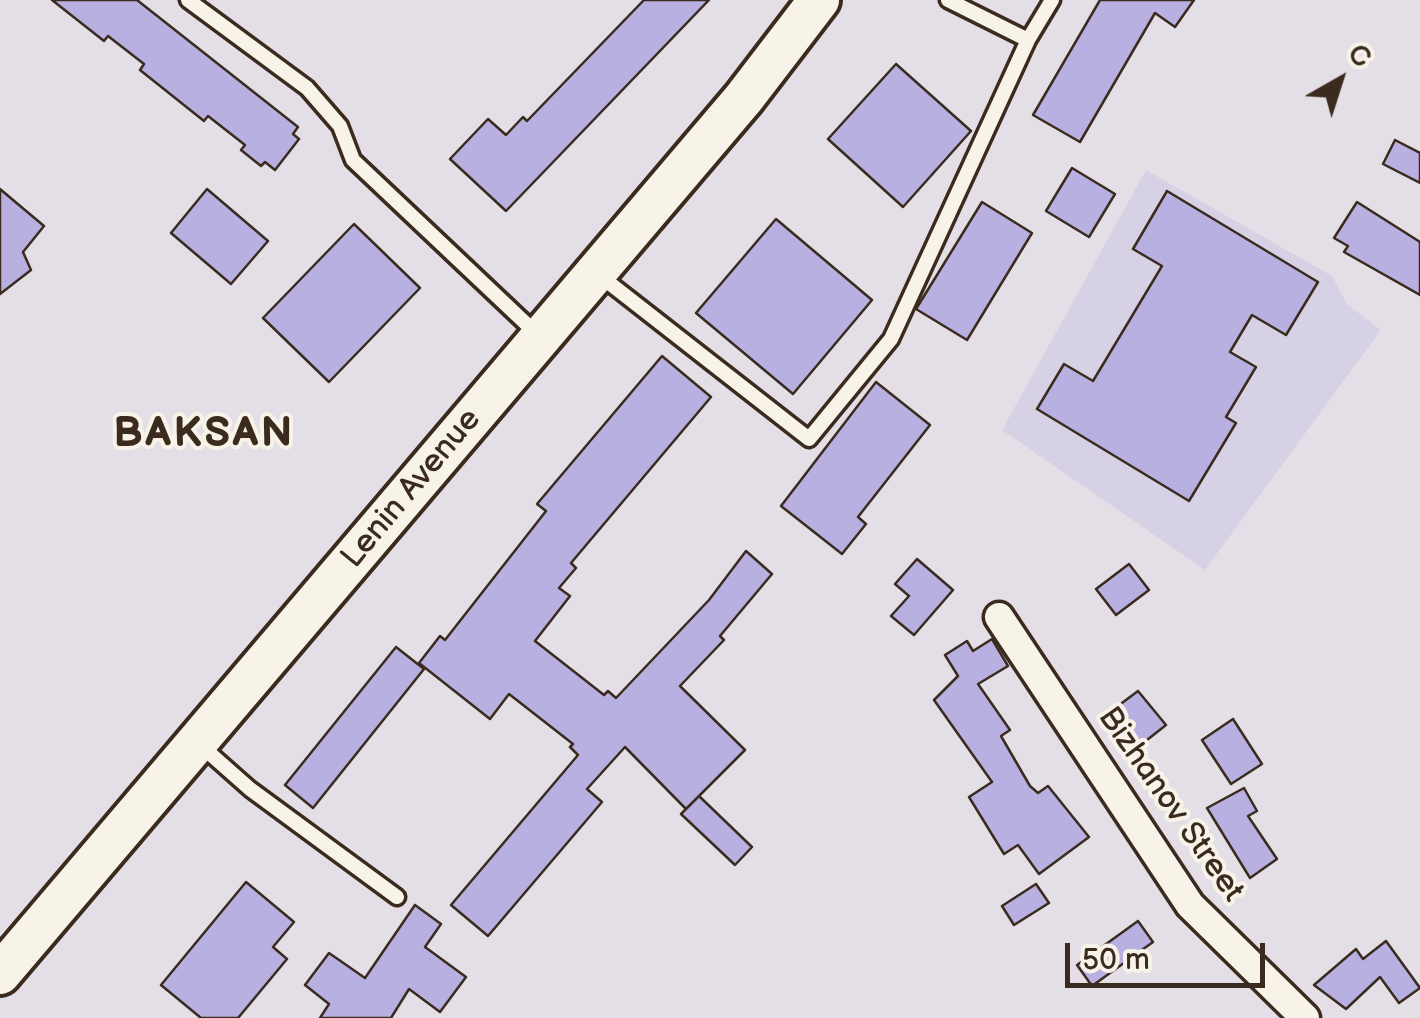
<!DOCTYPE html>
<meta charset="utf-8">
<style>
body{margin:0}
#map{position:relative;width:1420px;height:1018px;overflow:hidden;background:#e4dfe6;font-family:"Balsamiq Sans",sans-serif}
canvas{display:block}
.north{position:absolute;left:1290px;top:30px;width:100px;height:100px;-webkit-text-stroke:8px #f7f3e8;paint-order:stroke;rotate:39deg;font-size:28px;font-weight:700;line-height:40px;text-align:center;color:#3b2a1e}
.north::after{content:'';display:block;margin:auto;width:35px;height:45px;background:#3b2a1e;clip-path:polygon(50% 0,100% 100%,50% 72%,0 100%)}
.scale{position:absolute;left:1065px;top:943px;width:200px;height:45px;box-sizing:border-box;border:5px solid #3b2a1e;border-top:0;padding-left:12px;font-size:30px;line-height:35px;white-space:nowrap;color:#3b2a1e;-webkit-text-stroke:8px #f7f3e8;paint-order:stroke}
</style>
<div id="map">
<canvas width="1420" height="1018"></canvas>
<div class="north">С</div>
<div class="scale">50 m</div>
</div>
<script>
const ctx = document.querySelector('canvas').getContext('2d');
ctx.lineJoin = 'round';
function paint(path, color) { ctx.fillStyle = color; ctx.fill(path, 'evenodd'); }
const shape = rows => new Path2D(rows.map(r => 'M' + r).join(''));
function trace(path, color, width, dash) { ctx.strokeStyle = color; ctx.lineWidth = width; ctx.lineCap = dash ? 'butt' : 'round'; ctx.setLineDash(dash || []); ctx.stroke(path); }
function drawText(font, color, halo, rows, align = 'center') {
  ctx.font = font + ' "Balsamiq Sans",sans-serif'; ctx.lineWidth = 8; ctx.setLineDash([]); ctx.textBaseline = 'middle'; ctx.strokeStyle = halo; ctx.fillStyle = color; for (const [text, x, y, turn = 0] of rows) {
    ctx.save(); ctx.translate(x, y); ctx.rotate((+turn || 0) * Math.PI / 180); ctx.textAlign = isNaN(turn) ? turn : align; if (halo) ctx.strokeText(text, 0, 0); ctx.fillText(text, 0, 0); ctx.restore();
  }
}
const built = shape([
 [1146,170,1332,276,1347,304,1381,330,1205,570,1002,430]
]);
const building = shape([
 [52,0,137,0,298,127,293,134,299,139,275,170,265,162,261,166,241,150,245,145,208,116,204,121,140,70,144,64,108,36,104,41,52,0],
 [644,0,709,0,506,211,450,159,488,119,506,135,523,117,527,121,644,0],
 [1100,0,1194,0,1175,27,1155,13,1080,142,1033,115,1100,0],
 [896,64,971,131,903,207,828,139,896,64],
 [1395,140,1420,153,1420,183,1383,164,1395,140],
 [1072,168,1115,194,1089,237,1046,211,1072,168],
 [0,189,44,226,23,252,31,270,0,294,0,189],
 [207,189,268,241,231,284,171,233,207,189],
 [1167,191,1318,282,1286,335,1252,315,1230,352,1256,367,1226,417,1236,423,1189,501,1037,409,1064,364,1093,381,1162,266,1133,249,1167,191],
 [982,202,1032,233,967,340,916,309,982,202],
 [1357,202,1420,242,1420,295,1344,252,1348,246,1334,238,1357,202],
 [776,219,872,300,793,394,696,313,776,219],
 [354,224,420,288,329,382,263,318,354,224],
 [662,356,711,397,571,563,576,568,559,588,570,596,535,641,604,695,608,691,616,698,709,600,746,551,772,574,720,636,724,640,680,686,745,750,686,809,625,747,587,789,602,802,488,936,451,905,578,755,570,747,573,744,509,694,490,719,419,663,440,636,445,640,546,511,537,504,662,356],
 [876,382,930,425,858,517,866,524,842,554,781,506,876,382],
 [917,559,953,590,914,635,891,616,909,596,895,584,917,559],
 [1129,564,1149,590,1116,615,1096,589,1129,564],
 [992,639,1008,666,978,684,1010,730,1001,736,1030,786,1038,793,1048,786,1089,837,1039,874,1018,845,1004,854,969,797,992,782,934,700,958,676,945,655,967,641,973,651,992,639],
 [396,647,424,669,313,808,285,785,396,647],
 [1138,691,1166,725,1142,744,1114,709,1138,691],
 [1233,719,1262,764,1231,784,1202,740,1233,719],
 [1244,788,1257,811,1248,816,1277,859,1250,878,1207,808,1244,788],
 [699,796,752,847,735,865,681,814,699,796],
 [246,882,294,922,273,947,287,959,238,1018,201,1018,161,985,246,882],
 [1036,884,1049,903,1014,925,1002,906,1036,884],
 [415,905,441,924,425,947,466,977,440,1012,409,989,391,1018,320,1018,329,1004,305,985,329,953,365,978,415,905],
 [1138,921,1153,942,1092,986,1077,965,1138,921],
 [1386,941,1420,988,1399,1003,1380,977,1346,1009,1314,985,1356,949,1363,959,1386,941]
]);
const service = shape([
 [188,0,307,88,340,126,353,160,538,335],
 [948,0,1028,40,1052,0],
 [599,275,809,439,891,339,1028,40],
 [198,743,250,789,397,897]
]);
const minor = shape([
 [999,617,1190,905,1305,1018]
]);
const secondary = shape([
 [0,974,744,98,819,0]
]);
const streetNames = [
 ["Lenin Avenue",412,489,-50],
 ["Bizhanov Street",1170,805,55]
];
const districtNames = [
 ["BAKSAN",204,435]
];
paint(built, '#d7d1e5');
paint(building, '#b9b0e2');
trace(building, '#3b2a1e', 2.5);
trace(service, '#3b2a1e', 21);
trace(minor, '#3b2a1e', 35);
trace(secondary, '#3b2a1e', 48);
trace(service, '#f7f3e8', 14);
trace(minor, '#f7f3e8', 28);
trace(secondary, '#f7f3e8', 40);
drawText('32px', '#3b2a1e', '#f7f3e8', streetNames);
ctx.letterSpacing = '2.5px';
drawText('bold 42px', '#3b2a1e', '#f7f3e8', districtNames);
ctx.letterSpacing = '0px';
</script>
